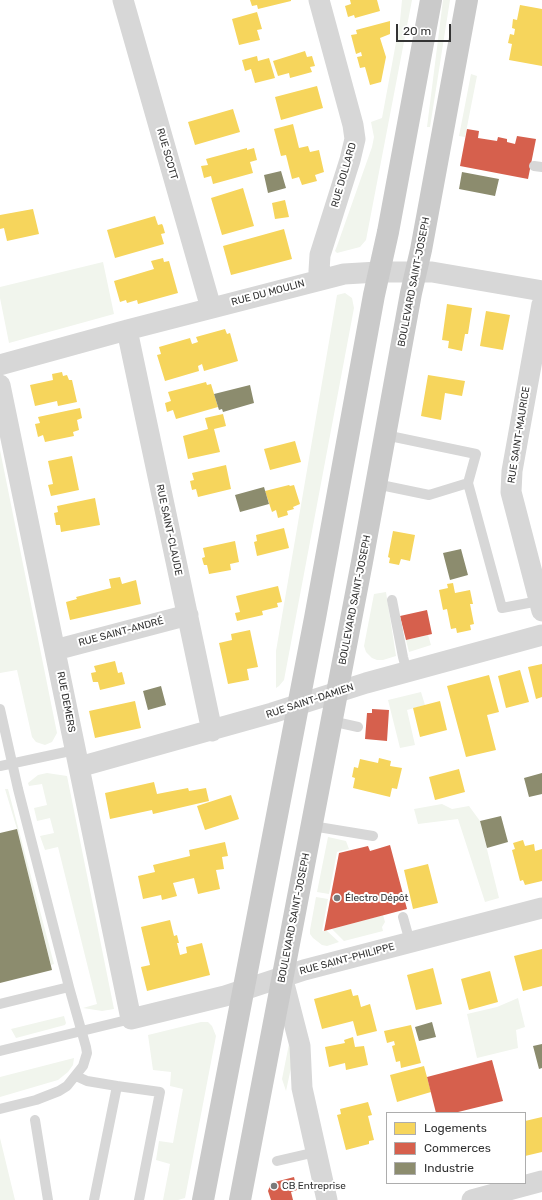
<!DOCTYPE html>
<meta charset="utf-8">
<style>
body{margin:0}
#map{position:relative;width:542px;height:1200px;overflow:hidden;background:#fff;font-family:Rubik,sans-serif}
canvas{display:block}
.legend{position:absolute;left:386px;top:1112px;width:140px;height:72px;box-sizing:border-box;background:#fff;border:1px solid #adadad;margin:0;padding:5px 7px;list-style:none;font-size:12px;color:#333}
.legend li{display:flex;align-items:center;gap:8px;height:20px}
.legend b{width:20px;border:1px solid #adadad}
.scale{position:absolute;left:396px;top:24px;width:55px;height:18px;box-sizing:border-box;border:2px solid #333;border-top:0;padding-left:5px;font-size:12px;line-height:14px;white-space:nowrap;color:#333;-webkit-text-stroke:3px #fff;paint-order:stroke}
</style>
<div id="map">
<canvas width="542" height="1200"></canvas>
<ul class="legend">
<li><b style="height:11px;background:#f6d55c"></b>Logements</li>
<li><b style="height:11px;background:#d6604d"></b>Commerces</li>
<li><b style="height:11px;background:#8c8c6e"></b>Industrie</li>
</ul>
<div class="scale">20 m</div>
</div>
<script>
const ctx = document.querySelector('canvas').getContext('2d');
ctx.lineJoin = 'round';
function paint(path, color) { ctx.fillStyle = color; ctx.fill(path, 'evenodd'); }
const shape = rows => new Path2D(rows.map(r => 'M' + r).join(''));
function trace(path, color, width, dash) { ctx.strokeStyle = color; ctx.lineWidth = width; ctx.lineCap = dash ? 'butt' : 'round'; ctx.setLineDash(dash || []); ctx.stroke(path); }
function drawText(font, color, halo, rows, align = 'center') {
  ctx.font = font + ' Rubik,sans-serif'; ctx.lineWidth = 4; ctx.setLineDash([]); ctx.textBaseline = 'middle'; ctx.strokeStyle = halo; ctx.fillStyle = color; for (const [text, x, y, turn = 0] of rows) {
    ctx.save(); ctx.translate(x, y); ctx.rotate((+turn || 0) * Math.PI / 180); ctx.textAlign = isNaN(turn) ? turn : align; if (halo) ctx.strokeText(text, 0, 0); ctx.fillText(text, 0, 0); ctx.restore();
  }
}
const green = shape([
 [402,0,412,0,366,240,360,247,337,253,335,251,337,246,372,147,374,137,371,122,382,118,400,21],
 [443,0,450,0,430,127,427,127],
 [471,74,477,76,465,137,459,136],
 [103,262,114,314,9,343,0,298,0,287],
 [345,293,352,298,354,308,284,680,279,686,276,688,276,651,337,295],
 [0,450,57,733,52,742,45,745,36,742,32,737,17,670,0,673],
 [386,592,396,656,383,660,377,660,372,658,366,652,364,646,374,594],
 [428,635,431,645,409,652,406,640],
 [421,692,425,705,407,710,415,745,400,748,388,700],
 [47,773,67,776,114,1009,102,1011,83,1008,97,1004,58,847,45,850,40,836,54,833,50,818,37,821,34,808,47,805,42,784,29,786,28,783,38,775],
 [5,789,8,789,54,964,51,965,17,829],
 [442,804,452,809,469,806,480,821,499,898,485,902,458,819,418,824,414,809],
 [328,837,346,841,349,849,337,852,329,894,317,892],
 [316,897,328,899,322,931,326,930,339,942,327,946,322,945,313,938,310,934,310,930],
 [383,915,385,922,382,927,383,931,344,941,332,929],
 [518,998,525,1027,516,1030,518,1048,477,1058,467,1014,497,1007],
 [64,1016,66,1023,65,1025,16,1038,11,1029],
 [201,1022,208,1022,212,1026,216,1036,185,1198,178,1200,163,1200,170,1164,156,1160,159,1141,173,1143,183,1089,170,1086,171,1072,153,1070,148,1035],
 [291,1034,294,1054,286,1091,282,1079],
 [74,1058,73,1065,68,1072,58,1080,0,1097,0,1077],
 [0,1138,15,1200,0,1200]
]);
const homes = shape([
 [250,0,291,0,291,1,258,9,257,5,252,6],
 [350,0,377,0,380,11,355,18,354,15,348,17,345,6,351,4],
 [520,5,542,9,542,66,509,60,512,44,508,43,510,34,514,35,515,29,512,28,513,19,517,20],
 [257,12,262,29,257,30,260,40,239,45,232,19],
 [390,21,390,34,380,38,386,57,381,82,370,85,365,67,360,68,357,57,362,56,361,52,356,54,351,35,357,34,356,30],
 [305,51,307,57,312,56,315,66,310,67,312,72,290,78,289,73,278,76,273,61],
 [257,56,258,61,269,58,275,78,255,83,251,69,245,71,242,60],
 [317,86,323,108,281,120,275,97],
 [233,109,240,132,195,145,188,122],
 [293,124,299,148,308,146,310,152,319,150,324,172,315,175,317,181,302,185,299,177,292,179,286,155,281,156,274,129],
 [247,148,247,150,254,148,257,160,250,162,253,173,213,184,211,176,204,178,201,166,208,165,206,159],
 [243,188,254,226,222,235,211,198],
 [285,200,289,217,275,219,272,203],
 [33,209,39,234,7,241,4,228,0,229,0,215],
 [155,216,158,225,162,224,163,226,165,233,161,234,164,244,115,258,107,230],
 [284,229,292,259,231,275,223,246],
 [163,258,164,262,169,261,178,293,138,304,137,300,127,303,126,300,120,302,114,281,154,269,151,261],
 [447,304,472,308,468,334,465,334,462,351,448,348,449,341,442,340],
 [486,311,510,315,503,350,480,346],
 [225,329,227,334,230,333,238,361,204,371,202,364,198,366,199,371,165,381,157,355,161,354,159,347,190,338,192,344,198,342,196,337],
 [62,372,63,376,67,375,69,380,72,380,77,402,58,406,57,401,35,406,30,385,53,380,52,374],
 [428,375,465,381,462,396,445,393,441,420,421,416],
 [206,382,207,385,211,384,218,407,176,419,173,410,167,412,165,403,171,401,168,392],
 [80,408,82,418,77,420,79,430,73,432,74,436,45,442,43,435,38,437,35,424,40,423,38,417],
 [223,414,226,426,214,429,220,452,188,459,183,436,208,429,205,418],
 [295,441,301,462,270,470,264,449],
 [72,456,79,490,51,496,48,485,53,484,48,461],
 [226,465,231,489,198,497,196,489,192,490,190,481,194,480,192,473],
 [289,485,290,486,294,485,300,504,293,507,294,509,287,511,288,515,278,518,276,510,272,512,265,491],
 [95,498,100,525,61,532,60,525,56,525,54,513,58,512,57,506],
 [284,528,289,548,257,556,254,542,257,541,256,535],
 [393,531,415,535,410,561,401,559,399,565,389,563,390,558,388,557],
 [235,541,239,562,230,564,231,570,209,574,207,565,204,565,203,562,202,558,205,557,203,548],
 [120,577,122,584,136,580,141,604,70,620,66,602,77,599,76,597,111,588,109,579],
 [453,583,455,593,470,590,473,604,470,604,474,624,470,625,471,630,457,633,456,628,451,629,447,609,443,610,439,590,448,588,447,584],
 [278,586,282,602,277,603,278,607,262,611,263,615,237,621,235,613,240,612,236,596],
 [250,630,258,667,247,669,249,680,228,684,219,643,232,640,231,634],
 [115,661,118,673,122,672,125,684,100,690,98,682,93,682,92,678,91,673,96,672,94,666],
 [542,664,542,697,536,699,528,667],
 [520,670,529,702,506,708,498,676],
 [489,675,499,712,487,715,496,750,466,757,447,686],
 [135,701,141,728,95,738,89,711],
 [440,701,447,730,420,737,413,708],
 [379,758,391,761,390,766,402,768,397,789,392,788,390,797,353,788,355,778,352,777,354,767,358,768,360,759,378,763],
 [459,769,465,792,435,800,429,777],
 [154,782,157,794,188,788,189,791,206,788,209,801,153,814,152,810,110,819,105,793],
 [231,795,239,819,205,830,197,806],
 [523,840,525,846,534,844,535,851,542,849,542,881,525,885,523,880,520,881,512,850,515,849,513,843],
 [225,842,228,856,222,857,224,869,216,870,220,889,198,894,194,878,173,883,177,896,162,900,161,895,143,899,138,876,155,872,153,865,190,856,189,850],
 [428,864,438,903,413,909,404,870],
 [170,920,174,936,177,935,179,943,177,943,180,955,187,953,186,947,202,943,210,975,147,991,141,967,150,965,141,927],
 [542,949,542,986,523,991,514,956],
 [433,968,442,1004,416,1010,407,975],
 [490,971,498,1002,469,1010,461,979],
 [351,989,353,996,358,995,361,1007,370,1004,377,1031,357,1036,353,1021,322,1029,314,999],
 [411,1025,421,1063,401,1068,400,1061,396,1062,392,1046,395,1045,394,1041,387,1043,384,1031],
 [353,1037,355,1047,364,1046,368,1065,346,1070,345,1063,329,1067,325,1047,345,1043,344,1040],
 [424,1066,431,1092,397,1102,390,1075],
 [368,1102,372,1115,368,1116,374,1140,369,1141,369,1144,346,1150,337,1115,341,1114,340,1109],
 [542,1117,542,1152,525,1156,525,1121]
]);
const shops = shape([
 [467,129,479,131,478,138,497,141,498,137,507,139,507,142,515,144,517,136,536,139,528,179,460,166],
 [427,610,432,634,406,640,400,616],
 [372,709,389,710,387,741,365,739,367,713,372,713],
 [390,845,407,909,324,931,339,853,368,846,370,851],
 [492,1060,503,1101,454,1113,436,1113,427,1077],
 [294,1177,297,1190,291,1192,293,1200,271,1200,268,1191,271,1183]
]);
const industry = shape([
 [281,171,286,188,268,193,264,175],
 [462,172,499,179,495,196,459,189],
 [250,385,254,403,223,412,222,409,219,410,214,394],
 [264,487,269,504,240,512,235,495],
 [461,549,468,575,450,580,443,553],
 [161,686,166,705,148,710,143,691],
 [542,773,542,794,529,797,524,778],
 [501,816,508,842,487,848,480,821],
 [17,829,52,970,0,983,0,833],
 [432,1022,436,1037,419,1041,415,1027],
 [542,1044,542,1068,539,1069,533,1046]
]);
const lane = shape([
 [534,166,542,167],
 [385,435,476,454,468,483,502,608,539,601],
 [376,484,429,495,468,483],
 [392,600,403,657,407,672],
 [0,709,18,789,69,987,86,1047,87,1053,83,1066,67,1086,59,1091,36,1100,0,1109],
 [331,721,358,727],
 [0,766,75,750],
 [312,826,373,836],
 [403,917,410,942],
 [0,1004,69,987],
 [0,1051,131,1019],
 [76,1076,87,1081,117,1086],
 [35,1120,48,1200],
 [277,1161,316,1152],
 [94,1200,117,1086,160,1092,139,1200]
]);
const street = shape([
 [123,0,211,308],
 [319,0,353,125,355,139,350,160,320,255,319,271,321,279],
 [542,304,512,471,511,492,542,611],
 [127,330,212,731],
 [0,365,127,330,344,274,378,272,432,272,542,291],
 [0,385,131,1019,225,996,304,970,542,908],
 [55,650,188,615],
 [79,767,272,713,366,683,542,635],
 [282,976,300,1046,302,1088,327,1200],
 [472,1200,542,1181]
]);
const primary = shape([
 [203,1200,315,618,374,295,388,232,431,0],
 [240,1200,362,562,411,293,421,250,467,0]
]);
const markers = [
 [337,898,4,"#7a7a7a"],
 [274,1186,4,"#7a7a7a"]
];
const streetNames = [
 ["RUE SCOTT",167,154,74],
 ["RUE DOLLARD",344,175,-74],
 ["BOULEVARD SAINT-JOSEPH",414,282,-79],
 ["RUE DU MOULIN",268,293,-15],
 ["RUE SAINT-MAURICE",519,435,-81],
 ["RUE SAINT-CLAUDE",169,530,78],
 ["BOULEVARD SAINT-JOSEPH",355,600,-79],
 ["RUE SAINT-ANDRÉ",121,632,-15],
 ["RUE SAINT-DAMIEN",310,701,-18],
 ["RUE DEMERS",66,702,79],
 ["BOULEVARD SAINT-JOSEPH",294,918,-79],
 ["RUE SAINT-PHILIPPE",347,959,-15]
];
const poiNames = [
 ["Électro Dépôt",345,898],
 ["CB Entreprise",282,1186]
];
paint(green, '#f1f5ed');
paint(homes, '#f6d55c');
paint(shops, '#d6604d');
paint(industry, '#8c8c6e');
trace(lane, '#d7d7d7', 10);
trace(street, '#d7d7d7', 21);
trace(primary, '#cacaca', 22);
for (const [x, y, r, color] of markers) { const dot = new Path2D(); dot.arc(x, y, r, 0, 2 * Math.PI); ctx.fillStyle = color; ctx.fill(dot); trace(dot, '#fff', 1.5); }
drawText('10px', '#333', '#fff', streetNames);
drawText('10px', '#333', '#fff', poiNames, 'left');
</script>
